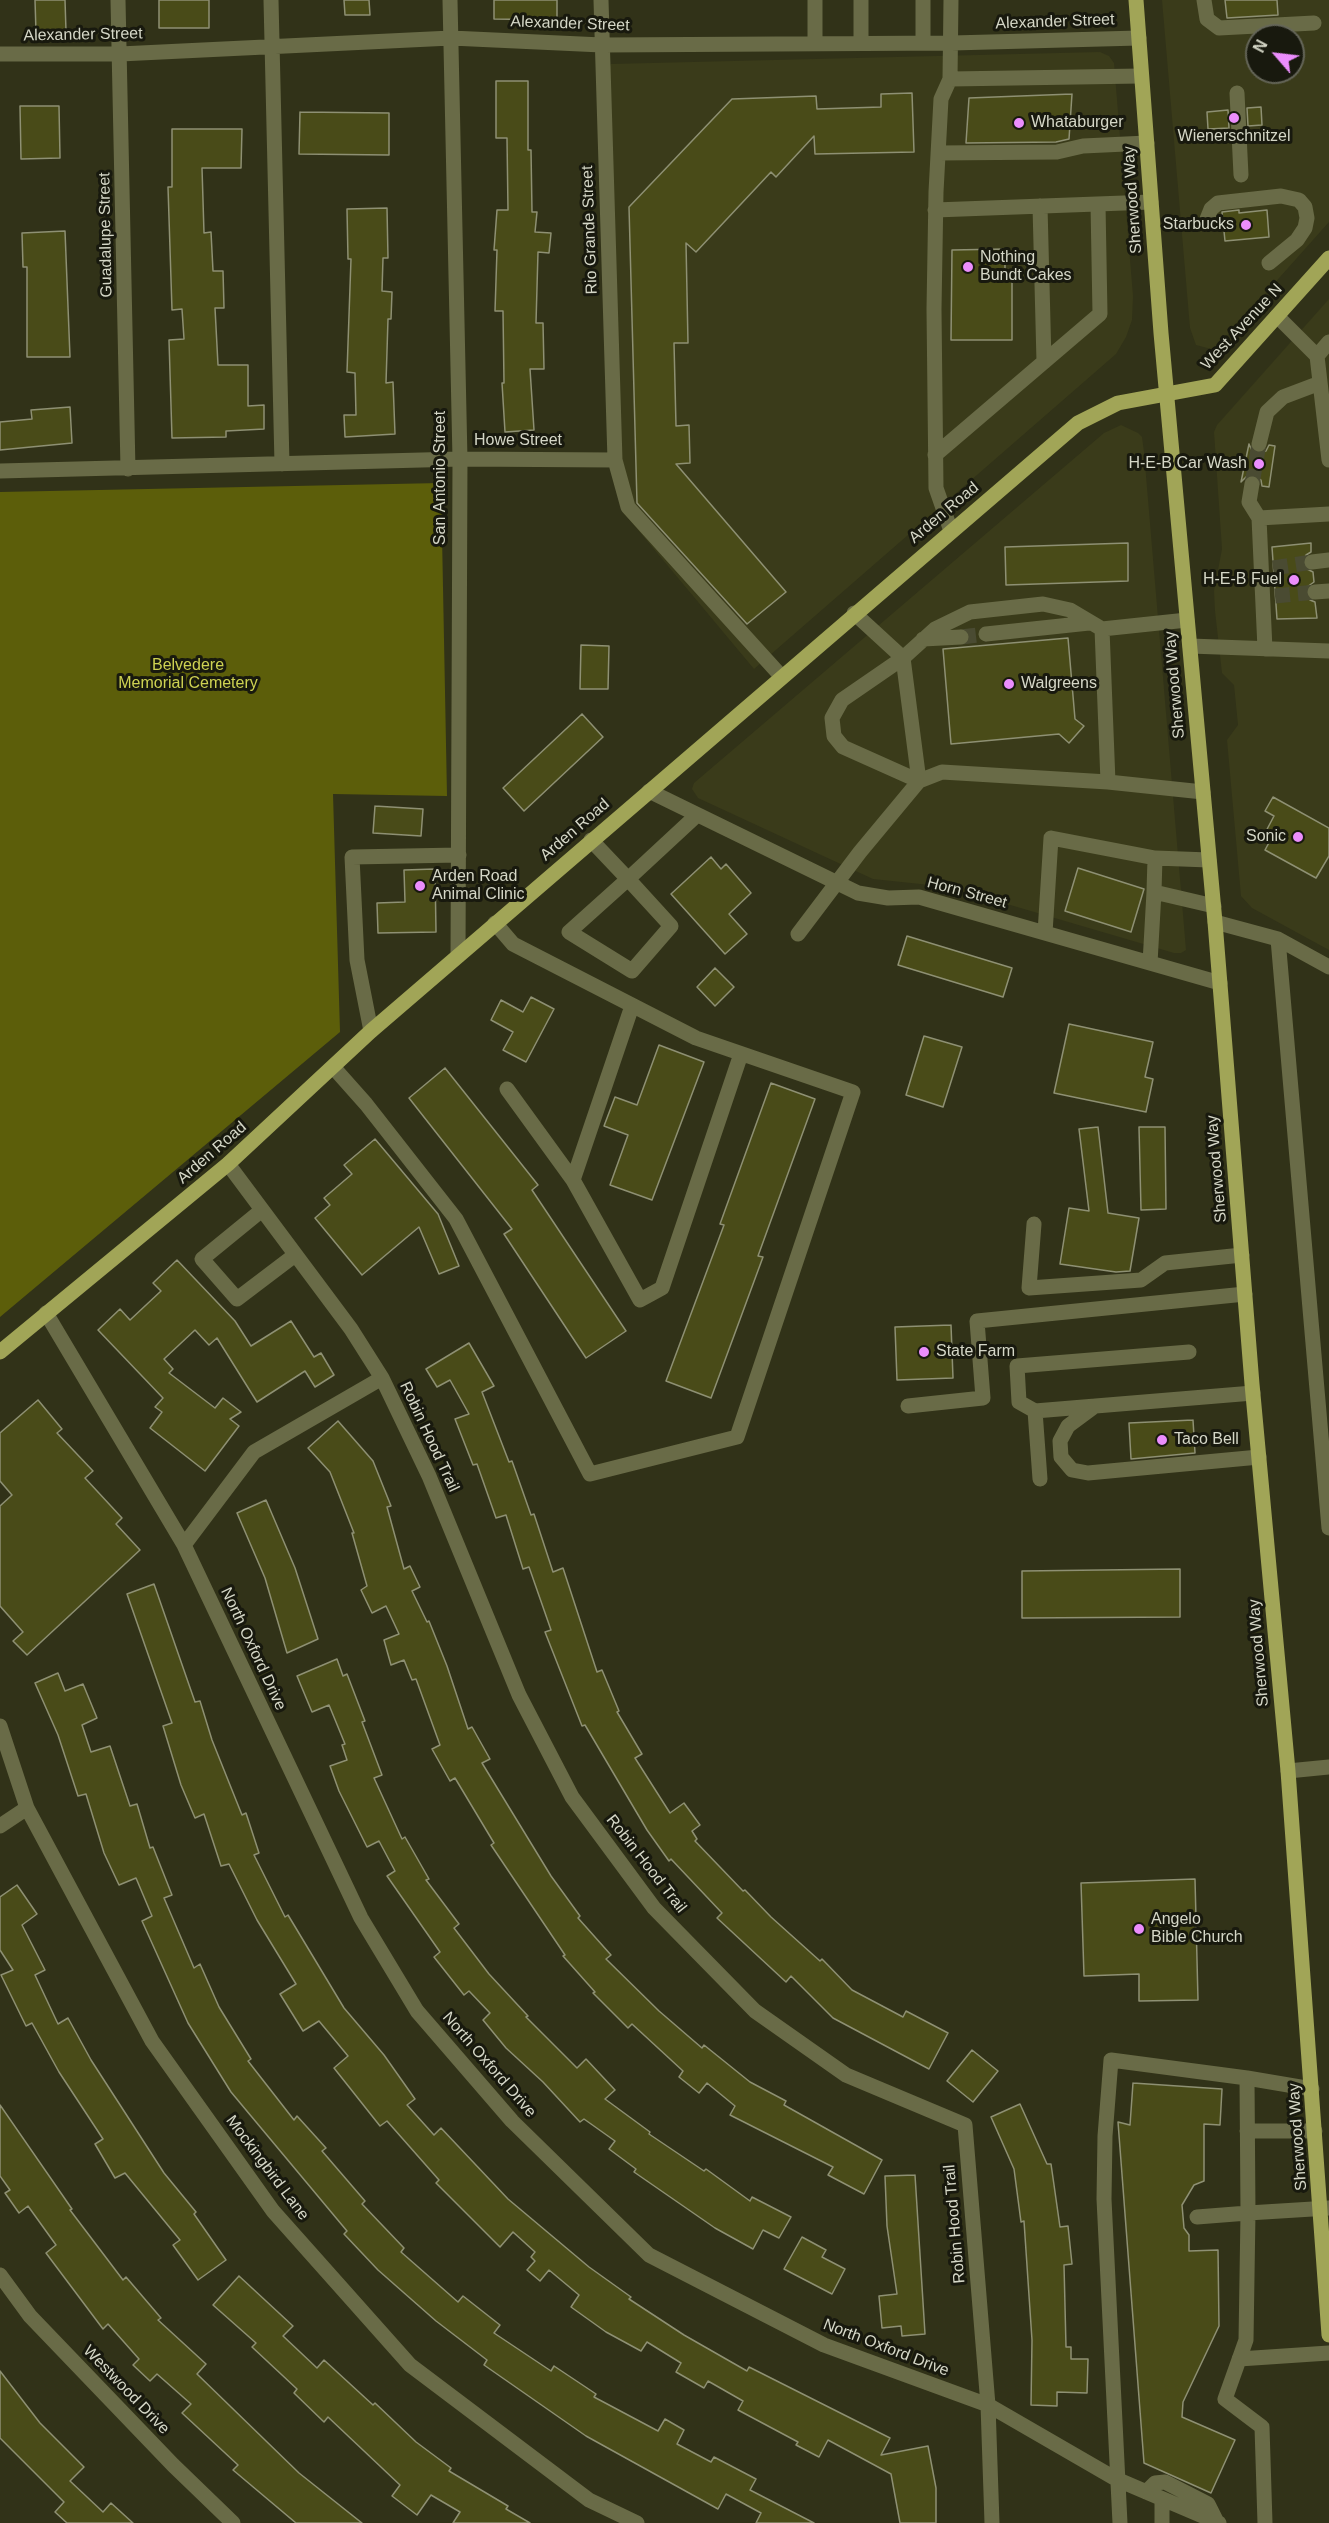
<!DOCTYPE html>
<style>
body{margin:0}
#map{position:relative;width:1329px;height:2523px;overflow:hidden;background:#313218;font-family:Arial,sans-serif}
canvas{display:block}
.north{position:absolute;left:1245px;top:24px;width:60px;height:60px;box-sizing:border-box;background:#18190e;border:2px solid #646558;border-radius:50%;rotate:298deg;font-size:16px;font-weight:700;line-height:24px;text-align:center;color:#d5d7c7}
.north::after{content:'';display:block;margin:auto;width:21px;height:27px;background:#eb8dfc;clip-path:polygon(50% 0,100% 100%,50% 72%,0 100%)}
</style>
<div id="map">
<canvas width="1329" height="2523"></canvas>
<div class="north">N</div>
</div>
<script>
const ctx = document.querySelector('canvas').getContext('2d');
ctx.lineJoin = 'round';
function paint(path, color) { ctx.fillStyle = color; ctx.fill(path, 'evenodd'); }
const shape = rows => new Path2D(rows.map(r => 'M' + r).join(''));
function trace(path, color, width, dash) { ctx.strokeStyle = color; ctx.lineWidth = width; ctx.lineCap = dash ? 'butt' : 'round'; ctx.setLineDash(dash || []); ctx.stroke(path); }
function drawText(font, color, halo, rows, align = 'center') {
  ctx.font = font + ' Arial,sans-serif'; ctx.lineWidth = 6; ctx.setLineDash([]); ctx.textBaseline = 'middle'; ctx.strokeStyle = halo; ctx.fillStyle = color; for (const [text, x, y, turn = 0] of rows) {
    ctx.save(); ctx.translate(x, y); ctx.rotate((+turn || 0) * Math.PI / 180); ctx.textAlign = isNaN(turn) ? turn : align; if (halo) ctx.strokeText(text, 0, 0); ctx.fillText(text, 0, 0); ctx.restore();
  }
}
const built = shape([
 [1162,0,1329,0,1329,222,1239,323,1218,345,1211,349,1196,345,1190,328],
 [1257,36,1293,36,1293,72,1257,72],
 [1100,52,1109,56,1114,63,1133,296,1132,320,1126,337,1116,354,754,669,623,512,609,67,611,64],
 [1329,299,1329,950,1252,908,1241,896,1227,740,1238,725,1234,685,1222,673,1215,611,1214,591,1222,549,1214,432,1217,425],
 [1121,425,1138,433,1142,437,1144,452,1186,950,1181,953,1174,953,949,887,873,879,698,798,692,789,694,783,1104,433]
]);
const green = shape([
 [441,483,447,796,333,794,340,1032,0,1317,0,492]
]);
const building = shape([
 [35,0,65,0,66,31,36,32,35,0],
 [159,0,209,0,209,28,159,28,159,0],
 [344,0,369,0,370,15,345,15,344,0],
 [494,0,557,0,557,20,494,19,494,0],
 [1225,0,1277,0,1278,15,1227,18,1225,0],
 [496,81,528,81,528,150,531,150,532,212,537,212,535,232,551,233,549,253,538,252,536,323,543,323,544,369,530,369,534,430,505,432,502,383,504,383,503,311,495,311,497,250,494,250,497,210,508,210,507,138,496,138,496,81],
 [912,93,914,152,815,154,814,136,776,177,771,172,696,252,686,243,688,343,674,343,676,426,689,425,690,463,676,464,786,592,747,624,637,503,629,207,732,99,816,96,817,109,881,107,881,94,912,93],
 [1072,94,1069,139,1056,142,966,143,969,98,1072,94],
 [20,106,59,106,60,158,21,159,20,106],
 [1261,107,1262,125,1248,126,1247,108,1261,107],
 [1228,110,1229,128,1208,129,1207,112,1228,110],
 [300,112,389,113,389,155,299,154,300,112],
 [172,129,242,129,241,168,202,168,204,233,211,232,213,271,223,271,224,308,215,308,218,365,248,365,248,406,264,405,264,429,226,431,226,437,172,438,169,340,184,339,182,309,172,310,168,187,172,187,172,129],
 [387,208,388,258,383,258,382,291,392,292,391,319,388,319,386,383,393,382,395,434,345,437,344,415,356,415,355,373,347,372,351,259,348,259,347,209,387,208],
 [1239,210,1239,213,1267,210,1269,237,1225,241,1222,212,1239,210],
 [65,231,70,357,27,357,27,267,23,267,22,233,65,231],
 [1005,249,1005,281,1012,281,1012,340,951,340,952,250,1005,249],
 [70,407,72,443,0,450,0,422,32,419,31,410,70,407],
 [1249,444,1252,451,1257,454,1266,451,1269,445,1275,446,1269,487,1262,486,1261,480,1254,475,1248,475,1241,482,1249,444],
 [1128,543,1128,581,1006,585,1005,547,1128,543],
 [1311,543,1311,552,1306,555,1302,563,1305,568,1313,572,1314,582,1307,587,1305,593,1310,600,1315,602,1317,618,1277,619,1272,547,1311,543],
 [1068,638,1075,719,1084,726,1069,743,1059,734,951,744,943,649,1068,638],
 [581,645,609,646,608,689,580,689,581,645],
 [582,714,603,737,524,811,503,788,582,714],
 [1273,797,1329,828,1329,856,1316,878,1265,850,1271,839,1264,835,1274,816,1265,811,1273,797],
 [375,806,423,809,421,836,373,833,375,806],
 [711,857,721,869,726,864,751,893,729,914,747,934,725,954,671,894,711,857],
 [1078,868,1144,889,1131,932,1065,911,1078,868],
 [435,869,436,932,378,933,377,903,405,902,404,870,435,869],
 [907,936,1012,968,1003,997,898,965,907,936],
 [715,968,734,987,715,1006,697,987,715,968],
 [531,997,554,1009,526,1062,503,1050,513,1032,491,1020,501,1000,523,1012,531,997],
 [1069,1024,1153,1042,1145,1077,1153,1079,1146,1112,1054,1093,1069,1024],
 [924,1036,962,1047,943,1107,906,1095,924,1036],
 [659,1045,704,1062,652,1200,610,1185,628,1135,604,1126,615,1097,637,1105,659,1045],
 [445,1068,538,1185,532,1190,626,1331,586,1358,504,1234,512,1229,409,1098,445,1068],
 [771,1083,815,1099,758,1256,763,1257,711,1398,666,1381,724,1225,720,1224,771,1083],
 [1098,1127,1108,1213,1139,1218,1130,1271,1116,1272,1060,1264,1069,1208,1089,1211,1079,1129,1098,1127],
 [1139,1127,1165,1127,1166,1209,1141,1210,1139,1127],
 [375,1139,438,1214,459,1266,439,1274,419,1227,362,1275,315,1218,330,1205,324,1198,352,1174,344,1165,375,1139],
 [177,1260,235,1321,251,1346,291,1321,314,1357,321,1353,334,1375,315,1387,305,1371,257,1402,217,1338,209,1345,195,1330,164,1359,173,1369,169,1373,215,1408,223,1398,241,1412,230,1419,239,1426,205,1471,150,1428,162,1412,155,1407,163,1398,98,1330,120,1309,130,1320,161,1291,153,1283,177,1260],
 [951,1325,953,1378,897,1380,895,1327,951,1325],
 [469,1343,494,1386,482,1392,509,1462,512,1461,531,1515,534,1514,553,1572,563,1568,597,1672,602,1670,619,1711,617,1712,642,1754,635,1758,670,1813,684,1803,700,1825,692,1831,697,1839,695,1841,743,1891,745,1890,771,1917,820,1961,822,1959,852,1990,903,2017,906,2011,948,2033,929,2069,833,2018,791,1976,786,1982,717,1918,722,1913,671,1859,669,1861,647,1830,585,1725,582,1726,545,1632,551,1630,529,1567,523,1569,506,1515,496,1518,477,1464,473,1465,455,1419,469,1414,450,1380,437,1387,426,1369,469,1343],
 [38,1400,62,1429,57,1433,93,1471,85,1478,122,1518,116,1524,140,1550,27,1655,13,1641,23,1632,0,1606,0,1506,12,1495,0,1481,0,1433,38,1400],
 [1193,1420,1195,1453,1131,1459,1129,1423,1193,1420],
 [338,1421,373,1461,391,1506,387,1507,404,1569,410,1566,420,1587,412,1591,427,1622,429,1621,447,1666,468,1729,472,1727,490,1759,482,1763,551,1876,580,1916,578,1918,611,1955,606,1959,659,2011,702,2048,704,2045,750,2082,786,2101,784,2105,882,2160,864,2194,828,2175,833,2167,730,2115,735,2106,707,2083,699,2093,679,2077,683,2071,632,2024,628,2028,593,1993,595,1992,563,1956,565,1955,491,1845,494,1843,455,1778,450,1781,432,1749,440,1745,416,1679,412,1680,404,1660,391,1665,384,1640,399,1634,386,1606,372,1613,361,1590,367,1586,352,1533,354,1533,330,1472,308,1448,338,1421],
 [266,1500,295,1568,318,1639,287,1653,265,1578,237,1513,266,1500],
 [1180,1569,1180,1617,1022,1618,1022,1571,1180,1569],
 [154,1584,195,1702,200,1701,212,1740,242,1815,246,1813,259,1853,254,1855,285,1917,288,1915,344,2008,384,2055,415,2099,407,2105,434,2135,441,2128,508,2199,589,2267,631,2297,629,2299,684,2335,747,2371,749,2367,890,2438,881,2455,928,2446,936,2488,936,2523,900,2523,891,2474,828,2440,819,2457,796,2445,798,2442,738,2410,743,2401,708,2381,704,2388,676,2372,681,2363,647,2342,641,2351,606,2332,571,2307,579,2295,549,2270,540,2281,527,2270,535,2261,531,2257,535,2252,513,2232,500,2247,436,2183,439,2180,387,2121,380,2126,334,2068,348,2056,319,2021,303,2031,280,1994,296,1984,257,1920,229,1864,221,1866,204,1814,195,1818,181,1785,163,1726,172,1723,127,1594,154,1584],
 [337,1659,343,1676,347,1674,365,1721,362,1722,382,1775,374,1778,402,1839,405,1837,429,1879,426,1880,459,1924,454,1928,489,1974,528,2016,526,2017,577,2068,586,2059,615,2090,605,2099,650,2132,649,2134,704,2171,706,2169,750,2201,752,2197,791,2217,779,2238,763,2230,753,2249,715,2228,634,2172,636,2169,609,2149,615,2141,584,2119,580,2122,543,2082,506,2048,483,2020,490,2013,469,1991,464,1995,434,1957,440,1952,387,1876,395,1871,379,1841,367,1847,339,1791,330,1766,347,1760,342,1745,345,1744,329,1705,312,1712,297,1676,337,1659],
 [58,1673,65,1691,83,1684,97,1718,82,1725,91,1752,110,1746,130,1806,137,1804,150,1848,153,1847,172,1895,164,1898,194,1968,200,1964,219,2007,251,2059,248,2061,294,2120,297,2116,326,2148,322,2151,365,2201,362,2204,404,2248,401,2252,458,2302,463,2296,500,2325,494,2333,551,2371,554,2366,596,2394,594,2397,658,2431,665,2419,684,2430,677,2444,711,2462,714,2457,756,2479,750,2490,814,2523,756,2523,761,2513,726,2494,718,2509,586,2436,484,2365,487,2360,436,2321,378,2270,344,2234,347,2231,231,2092,188,2023,142,1921,152,1916,136,1878,119,1885,104,1853,86,1794,78,1796,58,1735,35,1683,58,1673],
 [1195,1879,1198,2000,1139,2001,1139,1974,1084,1976,1081,1883,1195,1879],
 [17,1885,37,1914,22,1925,45,1970,35,1975,58,2024,68,2018,91,2060,164,2173,196,2212,194,2214,226,2260,198,2280,173,2245,180,2240,125,2173,115,2178,95,2144,103,2139,59,2072,32,2023,26,2026,1,1975,13,1970,0,1950,0,1897,17,1885],
 [972,2050,998,2071,973,2102,947,2081,972,2050],
 [1133,2083,1222,2089,1220,2125,1204,2124,1204,2181,1194,2185,1182,2205,1184,2228,1189,2235,1189,2251,1218,2250,1219,2326,1183,2402,1182,2417,1235,2440,1211,2493,1144,2463,1118,2122,1130,2125,1133,2083],
 [1020,2104,1047,2164,1051,2164,1060,2227,1068,2226,1072,2264,1064,2265,1066,2347,1071,2347,1071,2359,1088,2359,1087,2393,1057,2392,1057,2406,1031,2405,1032,2340,1024,2221,1021,2222,1014,2169,991,2117,1020,2104],
 [0,2105,72,2209,70,2210,123,2280,126,2277,161,2318,158,2320,206,2364,197,2374,299,2473,362,2523,296,2523,233,2470,238,2465,182,2413,191,2404,157,2374,150,2381,133,2365,139,2359,108,2324,103,2329,46,2253,56,2245,28,2206,19,2213,5,2193,10,2190,0,2176,0,2105],
 [915,2175,925,2334,902,2336,901,2326,882,2328,879,2296,897,2294,887,2226,885,2176,915,2175],
 [802,2237,826,2250,822,2257,845,2269,832,2294,784,2269,802,2237],
 [239,2276,293,2326,283,2336,317,2368,324,2360,373,2405,375,2403,416,2442,451,2468,449,2471,508,2506,506,2509,530,2523,453,2523,460,2512,431,2495,417,2515,392,2496,400,2485,328,2417,324,2422,294,2393,297,2389,252,2347,256,2343,213,2305,239,2276],
 [0,2371,40,2423,84,2467,70,2481,103,2512,111,2503,133,2523,67,2523,55,2512,64,2502,0,2438,0,2371]
]);
const minorTunnel = shape([
 [1252,484,1259,444],
 [1273,568,1312,562],
 [1275,596,1315,592],
 [961,637,986,634]
]);
const minor = shape([
 [118,0,128,469],
 [271,0,282,464],
 [450,0,460,459,458,956],
 [601,0,615,460],
 [861,0,861,43],
 [923,0,923,43],
 [1204,0,1207,19,1219,28,1314,23],
 [815,44,815,0],
 [0,54,120,54,451,38,602,45,952,43,1139,38],
 [950,79,1141,76],
 [1237,93,1241,175],
 [938,153,1057,152,1083,146,1147,143],
 [1040,206,1044,362],
 [935,210,1151,202],
 [1207,219,1211,209,1218,203,1281,196,1299,200,1305,207,1307,218,1305,228,1297,240,1269,263],
 [1277,316,1317,356,1329,460],
 [1317,356,1329,342],
 [1259,444,1267,412,1283,397,1320,383],
 [935,455,1100,314,1098,204],
 [0,471,460,459,615,460,628,507,781,676],
 [1252,484,1249,502,1259,518],
 [951,531,936,488,934,309,936,192,941,99,950,79,951,0],
 [1312,562,1329,560],
 [1315,592,1329,591],
 [854,613,903,658,842,700,832,718,834,736,843,747,919,781],
 [986,634,1089,623],
 [923,639,961,637],
 [1190,646,1329,651],
 [1265,649,1259,518,1329,514],
 [919,781,903,658,935,629,970,612,1043,604,1070,610,1102,629],
 [1108,782,1203,792],
 [649,791,858,893,888,898,919,897,1220,983],
 [591,840,628,879,671,926,632,971,569,932,628,879,697,815],
 [1209,860,1155,858,1154,892,1214,906],
 [1215,922,1278,939,1329,967],
 [1045,933,1051,838,1155,858],
 [798,934,860,852,919,781,942,772,1108,782,1102,629,1187,620],
 [1278,939,1329,1528],
 [1150,963,1154,892],
 [371,1031,357,960,352,857,459,855],
 [334,1068,366,1104,456,1219,590,1474,737,1437,853,1092,696,1038,513,944,495,923],
 [507,1089,573,1180,632,1006],
 [228,1164,351,1329,382,1378,429,1476,519,1695,572,1797,654,1908,755,2011,846,2075,965,2125,988,2405,992,2523],
 [573,1180,640,1300,662,1288,741,1054],
 [262,1210,202,1259,237,1299,295,1255],
 [1034,1224,1029,1288,1141,1280,1165,1263,1242,1255],
 [46,1313,184,1545,361,1918,417,2011,512,2121,649,2255,824,2345,988,2405,1116,2479,1219,2523],
 [908,1406,983,1398,977,1321,1245,1294],
 [1095,1406,1068,1426,1060,1441,1061,1457,1072,1470,1088,1473,1259,1457],
 [1035,1411,1019,1402,1017,1366,1189,1352],
 [1040,1479,1035,1411,1253,1393],
 [184,1545,254,1452,382,1378],
 [0,1726,27,1808,152,2041,273,2211,410,2365,589,2500,637,2523],
 [1288,1771,1329,1767],
 [0,1826,27,1808],
 [1247,2078,1312,2089],
 [1247,2131,1315,2131],
 [1197,2217,1248,2213,1246,2340,1225,2399,1262,2427,1265,2523],
 [0,2275,30,2316,173,2465,233,2523],
 [1239,2359,1329,2353],
 [1146,2492,1155,2483,1165,2482,1208,2504,1217,2522],
 [1120,2523,1104,2199,1105,2136,1111,2060,1247,2078,1248,2213,1329,2208],
 [1162,2523,1162,2499]
]);
const major = shape([
 [1136,0,1161,333,1215,922,1252,1384,1288,1771,1329,2335],
 [0,1352,228,1164,371,1031,1078,423,1118,403,1215,385,1329,258]
]);
const markers = [
 [1234,118,6,"#eb8dfc"],
 [1019,123,6,"#eb8dfc"],
 [1246,225,6,"#eb8dfc"],
 [968,267,6,"#eb8dfc"],
 [1259,464,6,"#eb8dfc"],
 [1294,580,6,"#eb8dfc"],
 [1009,684,6,"#eb8dfc"],
 [1298,837,6,"#eb8dfc"],
 [420,886,6,"#eb8dfc"],
 [924,1352,6,"#eb8dfc"],
 [1162,1440,6,"#eb8dfc"],
 [1139,1929,6,"#eb8dfc"]
];
const streetNames = [
 ["Alexander Street",1055,22,-2],
 ["Alexander Street",570,24,2],
 ["Alexander Street",83,35,-1],
 ["Sherwood Way",1133,200,-94],
 ["Rio Grande Street",590,230,-92],
 ["Guadalupe Street",106,235,-91],
 ["West Avenue N",1242,327,-47],
 ["Howe Street",518,441],
 ["San Antonio Street",441,478,-90],
 ["Arden Road",944,513,-40],
 ["Sherwood Way",1175,685,-95],
 ["Arden Road",575,830,-41],
 ["Horn Street",967,893,15],
 ["Arden Road",212,1153,-41],
 ["Sherwood Way",1217,1169,-95],
 ["Robin Hood Trail",429,1437,65],
 ["North Oxford Drive",253,1649,65],
 ["Sherwood Way",1259,1653,-95],
 ["Robin Hood Trail",646,1864,52],
 ["North Oxford Drive",489,2065,49],
 ["Sherwood Way",1298,2137,-94],
 ["Mockingbird Lane",267,2168,53],
 ["Robin Hood Trail",955,2224,-95],
 ["North Oxford Drive",886,2348,21],
 ["Westwood Drive",126,2390,46]
];
const poiNames = [
 ["Whataburger",1031,123],
 ["Wienerschnitzel",1234,137,"center"],
 ["Starbucks",1234,225,"right"],
 ["Nothing",980,258],
 ["Bundt Cakes",980,276],
 ["H-E-B Car Wash",1247,464,"right"],
 ["H-E-B Fuel",1282,580,"right"],
 ["Walgreens",1021,684],
 ["Sonic",1286,837,"right"],
 ["Arden Road",432,877],
 ["Animal Clinic",432,895],
 ["State Farm",936,1352],
 ["Taco Bell",1174,1440],
 ["Angelo",1151,1920],
 ["Bible Church",1151,1938]
];
const parkNames = [
 ["Belvedere",188,666],
 ["Memorial Cemetery",188,684]
];
paint(built, '#3a3b1a');
paint(green, '#5c5e0a');
paint(building, '#494b18');
trace(building, '#8e9073', 1.5);
trace(minorTunnel, '#4a4b32', 15, [15, 8]);
trace(minor, '#696b47', 15);
trace(major, '#a1a557', 15);
for (const [x, y, r, color] of markers) { const dot = new Path2D(); dot.arc(x, y, r, 0, 2 * Math.PI); ctx.fillStyle = color; ctx.fill(dot); trace(dot, '#18190e', 2); }
drawText('16px', '#d5d7c7', '#18190e', streetNames);
drawText('16px', '#d5d7c7', '#18190e', poiNames, 'left');
drawText('16px', '#ced252', '#18190e', parkNames);
</script>
